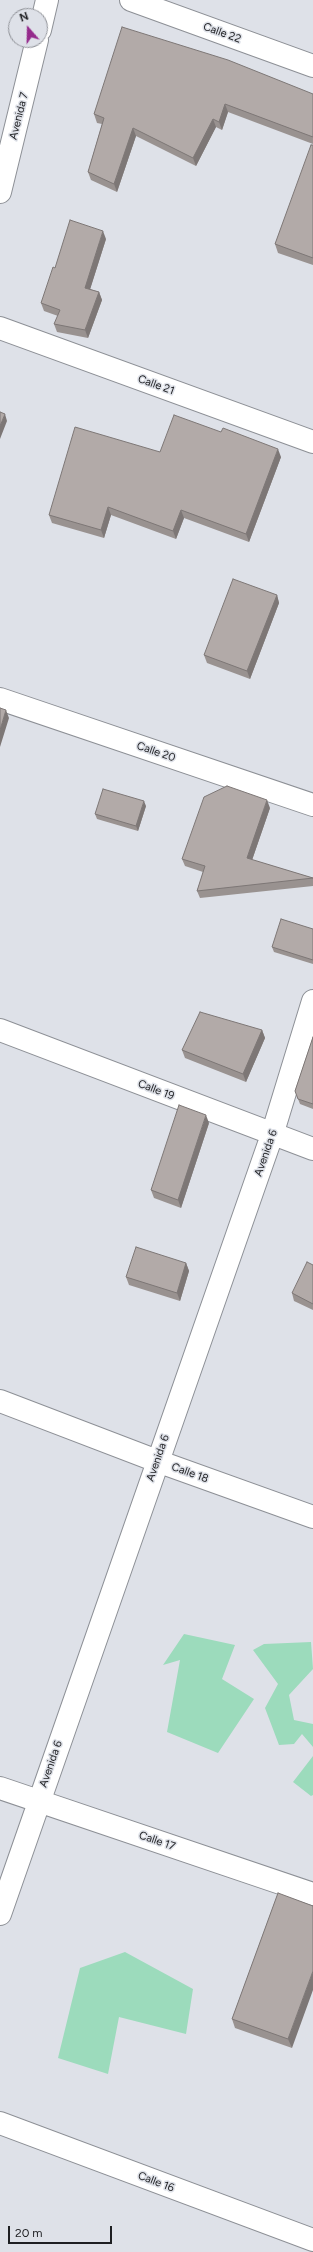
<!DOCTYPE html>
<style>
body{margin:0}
#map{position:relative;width:313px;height:2252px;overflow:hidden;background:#dee1e8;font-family:Figtree,sans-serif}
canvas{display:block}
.north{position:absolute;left:8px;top:8px;width:40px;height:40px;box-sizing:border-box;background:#dee1e8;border:1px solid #919399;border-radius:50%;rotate:340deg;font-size:11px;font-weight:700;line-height:16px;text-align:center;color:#1e1f22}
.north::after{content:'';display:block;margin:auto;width:14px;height:18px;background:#952a8c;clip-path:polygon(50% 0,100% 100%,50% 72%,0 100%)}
.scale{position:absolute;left:8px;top:2226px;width:104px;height:18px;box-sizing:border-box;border:2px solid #1e1f22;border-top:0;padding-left:5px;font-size:12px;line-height:14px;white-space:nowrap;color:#1e1f22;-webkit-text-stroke:3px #dee1e8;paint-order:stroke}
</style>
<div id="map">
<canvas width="313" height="2252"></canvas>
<div class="north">N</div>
<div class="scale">20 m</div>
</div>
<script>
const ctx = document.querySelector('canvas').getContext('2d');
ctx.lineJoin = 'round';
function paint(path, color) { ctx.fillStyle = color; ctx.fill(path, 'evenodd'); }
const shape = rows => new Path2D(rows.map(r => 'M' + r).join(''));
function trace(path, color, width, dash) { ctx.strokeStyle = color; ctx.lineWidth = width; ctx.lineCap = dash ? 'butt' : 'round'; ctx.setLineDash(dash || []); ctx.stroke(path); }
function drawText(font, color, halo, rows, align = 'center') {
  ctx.font = font + ' Figtree,sans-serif'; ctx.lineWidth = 3; ctx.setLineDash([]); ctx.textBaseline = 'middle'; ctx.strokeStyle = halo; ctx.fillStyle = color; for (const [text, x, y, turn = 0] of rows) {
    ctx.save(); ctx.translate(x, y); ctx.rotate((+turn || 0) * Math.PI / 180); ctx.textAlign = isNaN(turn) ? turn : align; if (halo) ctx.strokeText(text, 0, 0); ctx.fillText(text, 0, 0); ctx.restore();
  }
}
const green = shape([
 [184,1634,235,1645,222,1679,254,1699,218,1753,167,1732,180,1660,163,1665],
 [311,1642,313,1669,289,1695,294,1720,313,1724,313,1747,302,1734,294,1744,279,1745,265,1708,278,1684,253,1650,264,1644],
 [313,1756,313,1795,311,1796,293,1782],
 [125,1952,193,1989,186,2034,119,2017,108,2074,58,2058,80,1968]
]);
const street = shape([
 [131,0,313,66],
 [40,30,47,0],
 [0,192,37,40],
 [0,328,313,442],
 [0,699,313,805],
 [0,1030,313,1149],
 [0,1401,157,1461,313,1517],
 [0,1788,313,1894],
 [0,1914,272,1135,313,1001],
 [0,2123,313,2240]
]);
const wall = shape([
 [313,94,313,144,228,112,222,130,216,127,196,166,136,136,117,192,91,180,88,172,102,124,97,123,94,114],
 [313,145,313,265,278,253,275,244],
 [106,239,90,289,99,292,102,300,88,338,57,332,54,324,58,316,44,311,41,303,55,268],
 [160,452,281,457,249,542,184,518,176,539,111,515,104,538,52,523,49,515],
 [277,595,279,603,250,679,207,663,204,655],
 [146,806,138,831,97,819,95,814],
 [270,808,252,860,313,878,313,886,200,898,197,891,203,872,185,866,182,859],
 [313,929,313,964,274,952,272,947],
 [262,1030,265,1038,246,1082,185,1058,182,1050],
 [313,1037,313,1109,300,1104,295,1091],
 [209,1123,181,1208,154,1198,151,1190],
 [186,1263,189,1271,180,1301,129,1285,126,1277],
 [313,1265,313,1310,294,1301,292,1293],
 [278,1893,292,2048,235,2028,232,2019]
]);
const shadedWall = shape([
 [225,104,228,112,222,130,219,122],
 [213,119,216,127,196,166,193,158],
 [133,128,136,136,117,192,114,184],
 [103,231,106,239,88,296,85,288],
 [99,292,102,300,88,338,85,330],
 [5,414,7,421,0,439,0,426],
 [278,449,281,457,249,542,246,534],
 [108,507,111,515,104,538,101,530],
 [181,510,184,518,176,539,173,531],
 [277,595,279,603,250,679,247,671],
 [6,710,9,718,0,747,0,730],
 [267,800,270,808,250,866,247,858],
 [144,801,146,806,138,831,136,826],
 [262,1030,265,1038,246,1082,243,1074],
 [206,1115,209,1123,181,1208,178,1200],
 [186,1263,189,1271,180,1301,177,1293],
 [313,1971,313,1990,292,2048,288,2039]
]);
const building = shape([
 [122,27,228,60,313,94,313,137,225,104,219,122,213,119,193,158,133,128,114,184,88,172,104,118,94,114,122,27],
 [311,145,313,145,313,258,275,244,311,145],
 [70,220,103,231,85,288,99,292,85,330,54,324,60,310,41,303,53,267,55,268,70,220],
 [0,412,5,414,0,426,0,412],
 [174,415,221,432,223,428,278,449,246,534,181,510,173,531,108,507,101,530,49,515,75,427,160,452,174,415],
 [233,579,277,595,247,671,204,655,233,579],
 [0,708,6,710,0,730,0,708],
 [227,786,267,800,247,858,313,878,197,891,205,866,182,859,204,797,227,786],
 [103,789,144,801,136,826,95,814,103,789],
 [281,919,313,929,313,960,272,947,281,919],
 [200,1012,262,1030,243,1074,182,1050,200,1012],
 [313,1037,313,1104,298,1099,295,1091,313,1037],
 [179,1105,206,1115,178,1200,151,1190,179,1105],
 [136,1247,186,1263,177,1293,126,1277,136,1247],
 [307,1262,313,1265,313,1304,292,1293,307,1262],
 [278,1893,313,1906,313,1971,288,2039,232,2019,278,1893]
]);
const streetNames = [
 ["Calle 22",222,33,20],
 ["Avenida 7",19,116,-76],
 ["Calle 21",156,385,20],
 ["Calle 20",156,752,19],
 ["Calle 19",156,1090,21],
 ["Avenida 6",266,1153,-71],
 ["Avenida 6",158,1458,-71],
 ["Calle 18",190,1473,20],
 ["Avenida 6",51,1764,-71],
 ["Calle 17",157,1841,19],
 ["Calle 16",156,2182,21]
];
paint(green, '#9cdbbc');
trace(street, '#8d9096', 24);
trace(street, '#fff', 22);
paint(wall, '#999290');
paint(shadedWall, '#7d7776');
paint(building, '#b2aaa8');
trace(building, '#7d7776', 1);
drawText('11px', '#1e1f22', '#dee1e8', streetNames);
</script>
